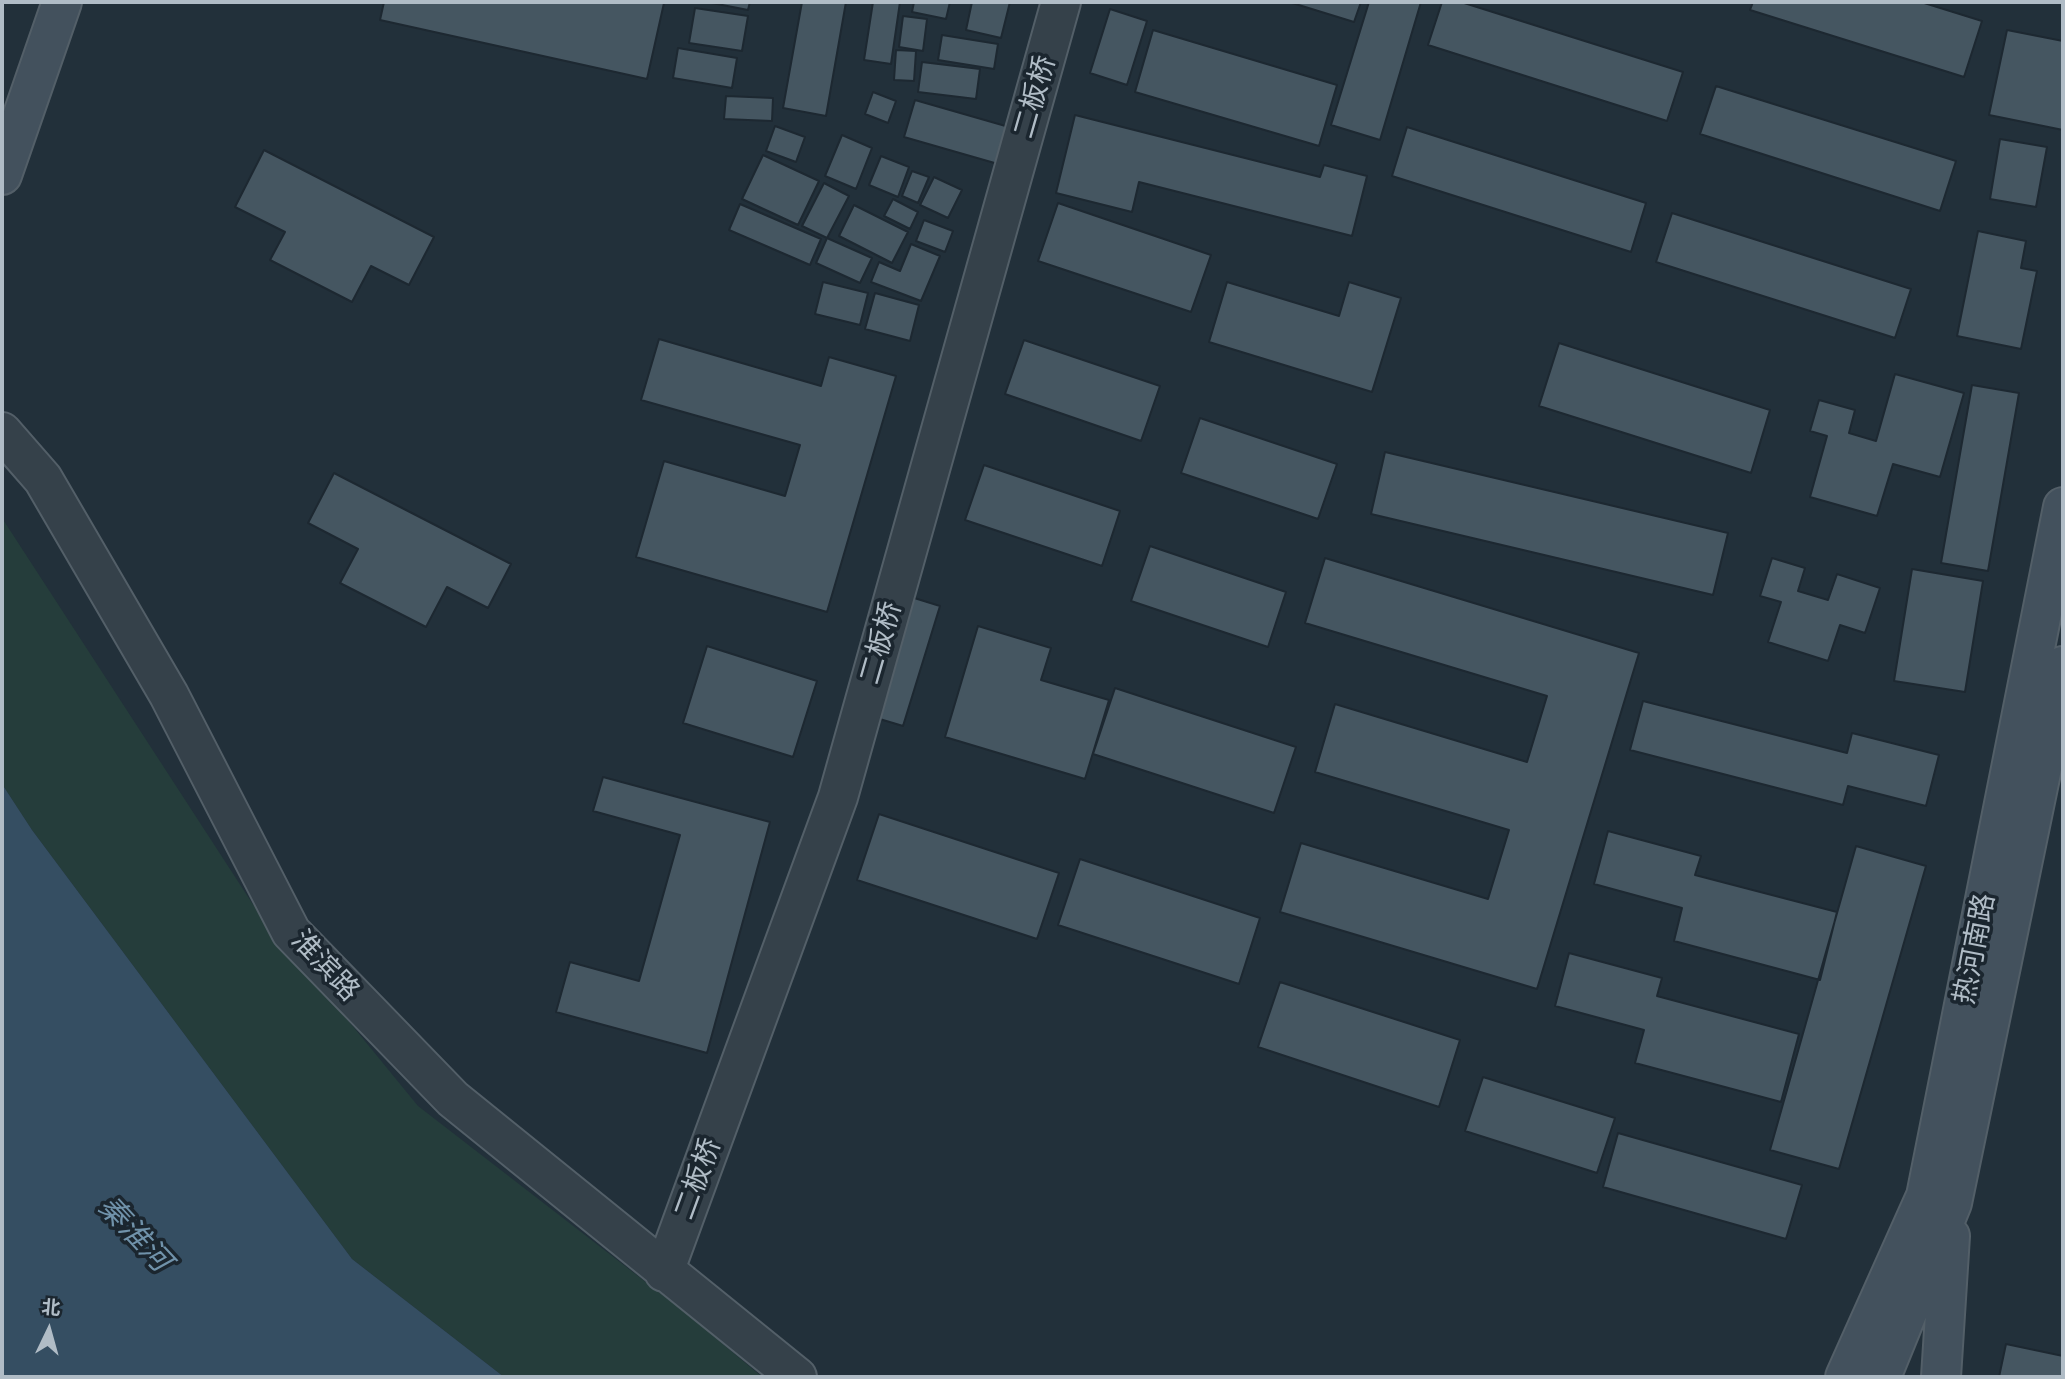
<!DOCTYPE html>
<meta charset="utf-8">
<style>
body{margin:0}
#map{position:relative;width:2065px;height:1379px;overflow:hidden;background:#22303a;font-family:"Alegreya Sans","Noto Sans SC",sans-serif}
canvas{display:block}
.frame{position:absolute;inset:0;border:4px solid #b0bcc6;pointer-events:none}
.north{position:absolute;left:14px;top:1295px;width:70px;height:70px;-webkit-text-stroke:5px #1b262f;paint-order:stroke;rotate:5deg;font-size:19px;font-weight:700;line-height:28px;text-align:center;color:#b0bcc6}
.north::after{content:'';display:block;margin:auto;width:24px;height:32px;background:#b0bcc6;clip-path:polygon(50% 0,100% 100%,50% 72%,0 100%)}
</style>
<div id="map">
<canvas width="2065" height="1379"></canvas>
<div class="frame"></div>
<div class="north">北</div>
</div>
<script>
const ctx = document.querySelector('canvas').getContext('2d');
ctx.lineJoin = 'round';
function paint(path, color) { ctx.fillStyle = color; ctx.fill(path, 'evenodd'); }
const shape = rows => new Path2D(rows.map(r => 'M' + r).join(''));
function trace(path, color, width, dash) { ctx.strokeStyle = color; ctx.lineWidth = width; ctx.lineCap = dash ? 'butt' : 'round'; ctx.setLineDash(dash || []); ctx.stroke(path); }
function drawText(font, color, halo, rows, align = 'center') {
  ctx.font = font + ' "Alegreya Sans","Noto Sans SC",sans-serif'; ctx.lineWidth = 7; ctx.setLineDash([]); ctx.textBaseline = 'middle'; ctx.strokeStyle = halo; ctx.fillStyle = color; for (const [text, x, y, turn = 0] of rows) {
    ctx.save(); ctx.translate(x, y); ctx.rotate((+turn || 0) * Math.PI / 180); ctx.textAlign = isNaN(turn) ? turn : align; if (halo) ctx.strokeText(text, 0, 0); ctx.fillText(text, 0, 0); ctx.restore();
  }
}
const green = shape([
 [2,518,252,903,418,1106,691,1317,762,1377,504,1377,352,1259,32,830,2,784]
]);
const water = shape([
 [2,784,32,830,352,1259,504,1377,2,1377]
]);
const building = shape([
 [384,2,661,2,664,3,647,79,380,20,384,2],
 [707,2,750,2,748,10,707,2],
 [802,2,846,2,826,116,783,108,802,2],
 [873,2,900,2,891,64,864,60,873,2],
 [914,2,950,2,946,19,912,12,914,2],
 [972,2,1010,2,1001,38,966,30,972,2],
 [1289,2,1361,2,1354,22,1289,2],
 [1369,2,1421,2,1380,140,1331,125,1369,2],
 [1442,2,1461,2,1683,72,1667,121,1428,45,1442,2],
 [1753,2,1921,2,1982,21,1964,77,1750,10,1753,2],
 [695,8,748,16,742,51,689,43,695,8],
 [1110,9,1147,21,1127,85,1090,73,1110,9],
 [903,16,927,19,923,51,899,47,903,16],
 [1153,30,1337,85,1319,146,1135,92,1153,30],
 [2007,30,2063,41,2063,130,1989,115,2007,30],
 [942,35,998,44,994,69,938,60,942,35],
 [678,48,737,58,732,88,673,78,678,48],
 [896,50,916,51,914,81,894,80,896,50],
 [922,62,980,69,976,99,918,92,922,62],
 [1716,86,1956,161,1940,211,1700,134,1716,86],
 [873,92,896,101,888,123,865,114,873,92],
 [726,96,773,98,772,121,724,119,726,96],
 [915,100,1009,127,998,164,904,137,915,100],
 [1075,115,1320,177,1324,165,1367,176,1352,236,1139,182,1132,212,1056,193,1075,115],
 [775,126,805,137,796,162,766,151,775,126],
 [1407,127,1646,203,1631,252,1392,176,1407,127],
 [842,135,872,148,856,189,825,176,842,135],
 [2000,139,2047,147,2036,207,1990,199,2000,139],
 [264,150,434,237,409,285,371,266,352,302,270,260,285,232,235,207,264,150],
 [763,155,819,181,798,225,742,199,763,155],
 [881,156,909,167,898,197,869,185,881,156],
 [912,171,929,177,918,203,902,196,912,171],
 [934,177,962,190,948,218,920,205,934,177],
 [824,183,849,196,827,238,802,226,824,183],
 [893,199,918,212,910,229,884,216,893,199],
 [1058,203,1211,255,1191,312,1038,261,1058,203],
 [740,204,821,239,810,265,729,230,740,204],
 [854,205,908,232,892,263,839,236,854,205],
 [1672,213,1911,289,1895,338,1656,262,1672,213],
 [924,220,953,231,945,252,916,241,924,220],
 [1978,231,2026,241,2021,268,2037,271,2021,349,1957,336,1978,231],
 [827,238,872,258,860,283,816,263,827,238],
 [911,244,940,256,921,301,871,282,879,262,900,271,911,244],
 [823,282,868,293,860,325,815,314,823,282],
 [1227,282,1339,316,1349,282,1401,298,1372,392,1209,342,1227,282],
 [875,293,919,305,910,341,865,329,875,293],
 [659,339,821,386,829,357,896,376,827,612,636,557,664,461,785,496,800,445,641,400,659,339],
 [1024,340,1160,386,1141,441,1005,394,1024,340],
 [1559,343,1770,410,1751,473,1539,406,1559,343],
 [1895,374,1964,393,1940,477,1893,464,1877,516,1810,497,1827,436,1810,431,1819,400,1855,410,1849,433,1876,441,1895,374],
 [1972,385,2019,393,1988,571,1941,563,1972,385],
 [1200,418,1337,464,1318,519,1181,473,1200,418],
 [1385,452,1728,533,1713,595,1371,514,1385,452],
 [984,465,1120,511,1102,566,965,520,984,465],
 [334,473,511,564,488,608,447,587,426,627,340,583,358,549,308,523,334,473],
 [1150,546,1286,592,1268,647,1131,601,1150,546],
 [1325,558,1639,653,1537,989,1280,912,1301,843,1488,899,1509,830,1315,772,1335,704,1527,762,1547,696,1305,623,1325,558],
 [1772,558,1805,568,1798,591,1828,600,1837,574,1880,588,1865,633,1840,625,1828,661,1768,642,1781,602,1760,596,1772,558],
 [1912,569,1983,581,1965,692,1894,681,1912,569],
 [911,597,940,606,903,726,873,717,911,597],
 [978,626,1051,648,1041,680,1109,700,1085,779,945,737,978,626],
 [707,646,817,681,793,757,683,723,707,646],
 [1115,688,1296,747,1274,813,1093,754,1115,688],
 [1643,701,1847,753,1852,733,1939,755,1926,806,1848,786,1843,805,1630,750,1643,701],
 [603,777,770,822,707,1053,556,1012,570,962,639,981,680,835,593,811,603,777],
 [879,814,1059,873,1037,939,857,880,879,814],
 [1608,831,1701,856,1695,875,1837,912,1820,980,1674,941,1682,908,1594,884,1608,831],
 [1856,846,1926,866,1839,1169,1770,1150,1856,846],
 [1080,859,1260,918,1239,984,1058,925,1080,859],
 [1569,953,1662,978,1657,996,1799,1034,1781,1102,1635,1063,1644,1030,1555,1006,1569,953],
 [1280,982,1460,1040,1439,1107,1258,1047,1280,982],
 [1483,1077,1615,1118,1597,1173,1465,1131,1483,1077],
 [1618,1133,1802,1185,1786,1239,1603,1187,1618,1133],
 [2006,1344,2063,1356,2063,1377,1999,1377,2006,1344]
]);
const tertiary = shape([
 [2,432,43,479,169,695,291,932,453,1099,797,1377],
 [664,1272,838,797,1061,2]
]);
const secondary = shape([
 [2,175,62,2],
 [1845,1377,1926,1196,2063,507],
 [1881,1377,1952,1203,2063,666],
 [1941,1377,1950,1236]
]);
const streetNames = [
 ["二板桥",1035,97,-74],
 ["二板桥",881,643,-74],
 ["热河南路",1975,949,-79],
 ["淮滨路",325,966,47],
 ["二板桥",698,1179,-70]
];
const waterNames = [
 ["秦淮河",134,1234,47]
];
paint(green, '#253d3b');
paint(water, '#354e62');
paint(building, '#455661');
trace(building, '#1d2831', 2);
trace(tertiary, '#535f68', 42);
trace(secondary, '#535f68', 42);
trace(tertiary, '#35414a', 38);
trace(secondary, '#43515d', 38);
drawText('28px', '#b0bcc6', '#1b262f', streetNames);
drawText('italic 30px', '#7092aa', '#1b262f', waterNames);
</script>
